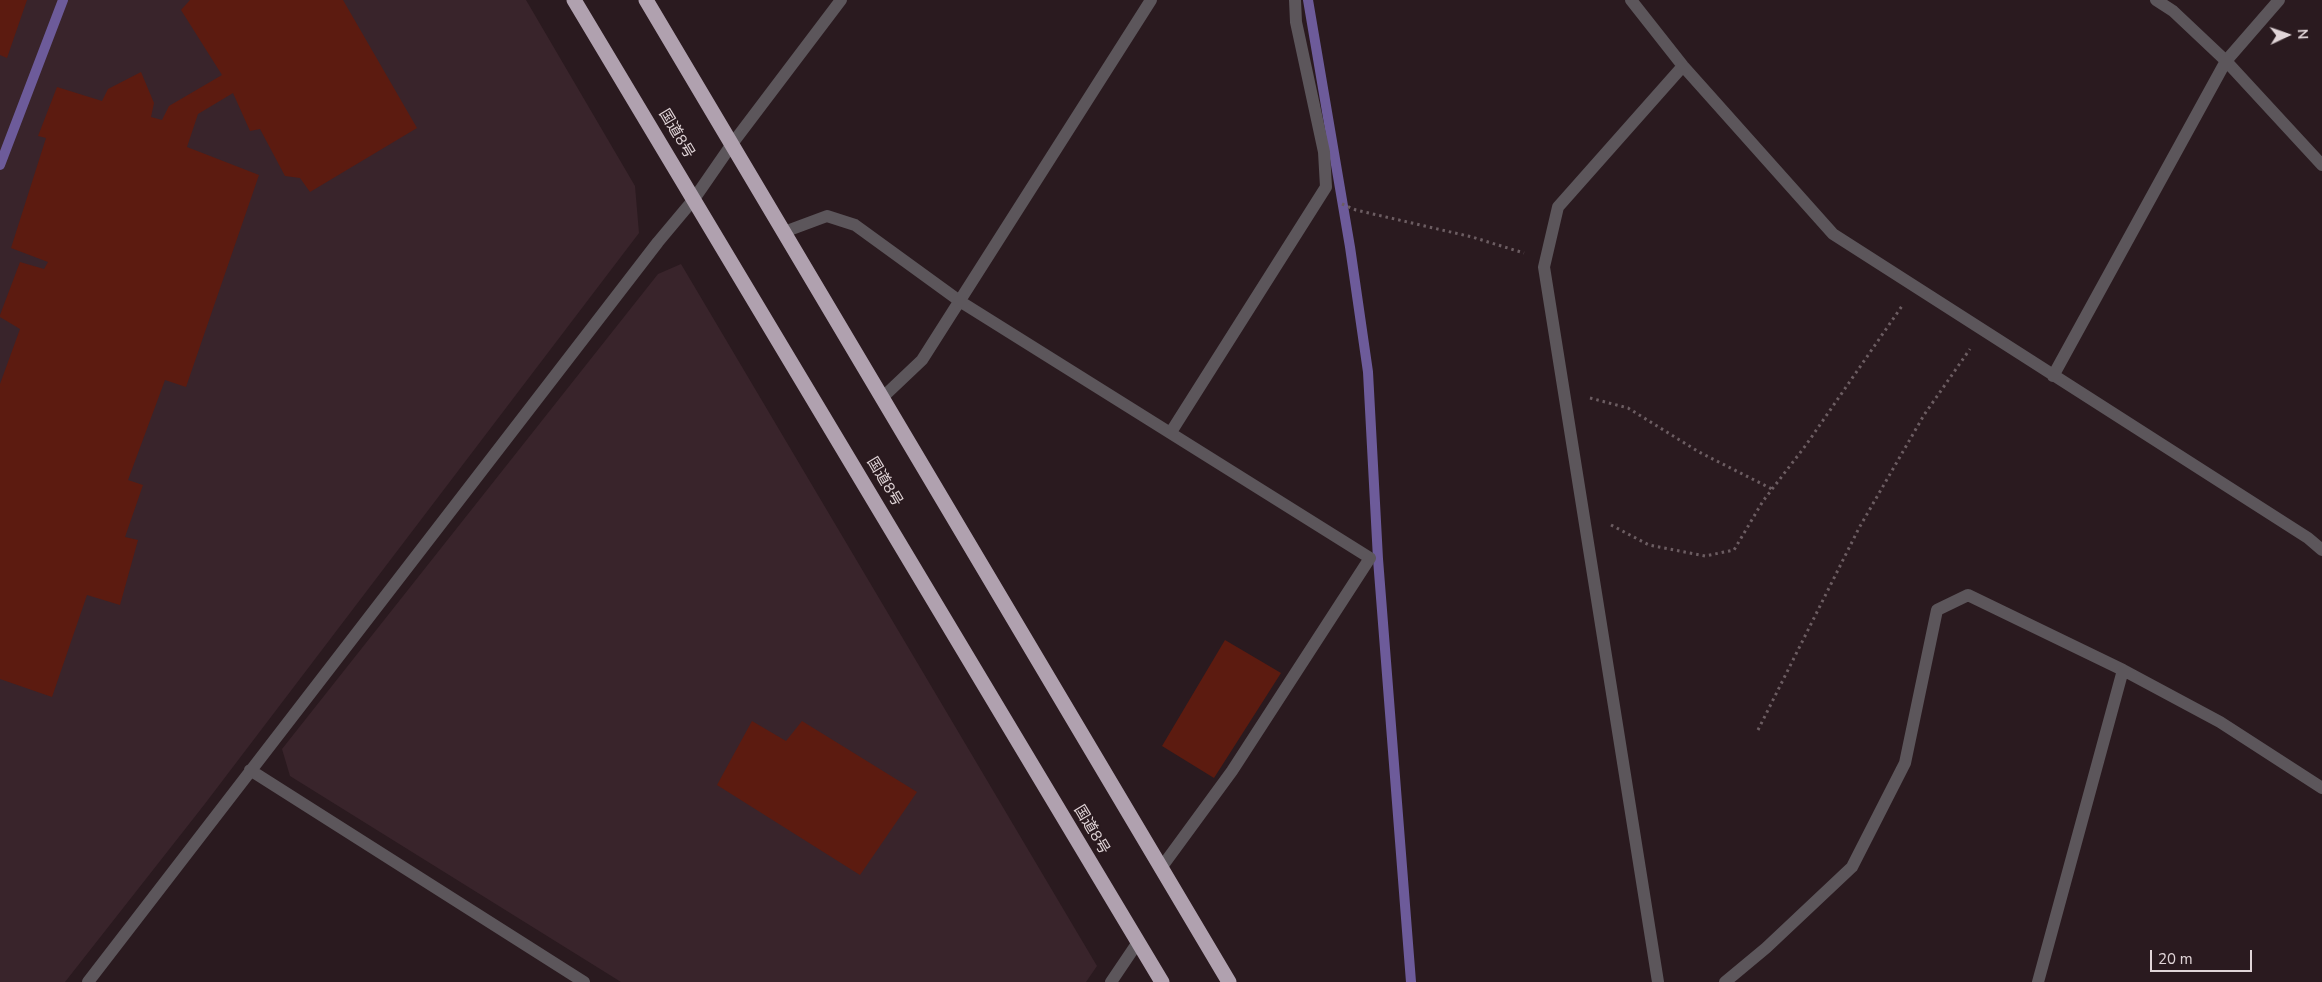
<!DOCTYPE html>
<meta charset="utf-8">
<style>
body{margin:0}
#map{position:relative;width:2322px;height:982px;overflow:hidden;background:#2a1a1f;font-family:"Nunito Sans",sans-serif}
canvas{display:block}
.north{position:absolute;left:2262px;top:10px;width:50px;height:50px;-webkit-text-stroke:4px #2a1a1f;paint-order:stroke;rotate:87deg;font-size:14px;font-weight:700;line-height:20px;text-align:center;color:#e1d5d8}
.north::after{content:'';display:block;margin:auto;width:18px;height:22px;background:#e1d5d8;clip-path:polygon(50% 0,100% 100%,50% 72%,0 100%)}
.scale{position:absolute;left:2150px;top:950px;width:102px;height:22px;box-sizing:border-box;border:2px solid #e1d5d8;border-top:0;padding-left:6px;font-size:15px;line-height:18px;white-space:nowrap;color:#e1d5d8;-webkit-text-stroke:4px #2a1a1f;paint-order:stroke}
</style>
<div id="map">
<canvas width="2322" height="982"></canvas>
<div class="north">N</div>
<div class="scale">20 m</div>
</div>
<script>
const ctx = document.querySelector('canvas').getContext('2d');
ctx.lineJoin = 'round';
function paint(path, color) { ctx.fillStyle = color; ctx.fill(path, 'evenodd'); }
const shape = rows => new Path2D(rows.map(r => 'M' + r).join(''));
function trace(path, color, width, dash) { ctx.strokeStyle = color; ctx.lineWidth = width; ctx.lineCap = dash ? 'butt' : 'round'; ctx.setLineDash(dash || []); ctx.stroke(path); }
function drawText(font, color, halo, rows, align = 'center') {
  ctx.font = font + ' "Nunito Sans","Noto Sans JP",sans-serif'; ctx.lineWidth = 4; ctx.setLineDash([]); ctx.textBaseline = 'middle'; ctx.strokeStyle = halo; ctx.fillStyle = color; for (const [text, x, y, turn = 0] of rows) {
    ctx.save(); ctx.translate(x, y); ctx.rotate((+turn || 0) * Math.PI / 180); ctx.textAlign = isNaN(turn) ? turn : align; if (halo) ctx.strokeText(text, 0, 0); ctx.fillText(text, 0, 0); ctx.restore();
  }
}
const built = shape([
 [0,0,526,0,635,186,639,233,204,805,65,982,0,982],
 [681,264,1097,966,1086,982,621,982,290,776,282,749,658,274]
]);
const stream = shape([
 [1308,0,1350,247,1368,372,1378,559,1411,982],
 [0,165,63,0]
]);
const building = shape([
 [0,0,27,0,7,58,0,55],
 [190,0,343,0,417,128,310,192,300,178,285,176,260,129,250,131,233,93,198,114,187,147,259,175,186,387,165,380,128,480,143,485,125,537,138,540,120,605,87,595,52,697,0,679,0,384,20,329,0,317,0,315,20,262,44,269,48,262,11,248,46,138,38,136,57,87,102,101,108,89,141,72,154,103,151,117,162,120,169,106,222,75,181,10],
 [1225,640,1281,673,1214,778,1162,746],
 [752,721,786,741,802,721,917,792,860,875,717,785]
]);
const path = shape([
 [1342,204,1356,210,1472,237,1524,253],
 [1590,398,1628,408,1699,452,1772,489],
 [1611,525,1649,545,1705,556,1734,550,1763,501,1806,445,1902,306],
 [1758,730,1859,528,1924,415,1970,349]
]);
const minor = shape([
 [1631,0,1683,66,1833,234,2308,538,2322,550],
 [2156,0,2173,11,2226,61,2322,165],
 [784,232,827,216,855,225,961,302,1370,558,1232,771,1161,868],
 [2053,376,2226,61,2279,0],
 [883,397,922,360,1151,0],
 [1171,432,1326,187,1324,152,1296,22,1295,0],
 [250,770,584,982],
 [88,982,658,242,694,199,732,144,841,0],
 [1111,982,1138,942],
 [1658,982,1544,267,1558,207,1683,66],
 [1725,982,1766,948,1852,867,1905,763,1937,610,1968,595,2123,670,2220,722,2322,788],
 [2038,982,2123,670]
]);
const highway = shape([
 [574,0,1162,982],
 [646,0,1229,982]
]);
const streetNames = [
 ["国道8号",676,134,59],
 ["国道8号",884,482,59],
 ["国道8号",1091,830,59]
];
paint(built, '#39242b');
trace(stream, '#6d5b9a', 10);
paint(building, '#5c1b10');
trace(path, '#6c5d62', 3, [2.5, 4]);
trace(minor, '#5c565b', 12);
trace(highway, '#b0a1af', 15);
drawText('15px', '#e1d5d8', '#2a1a1f', streetNames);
</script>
